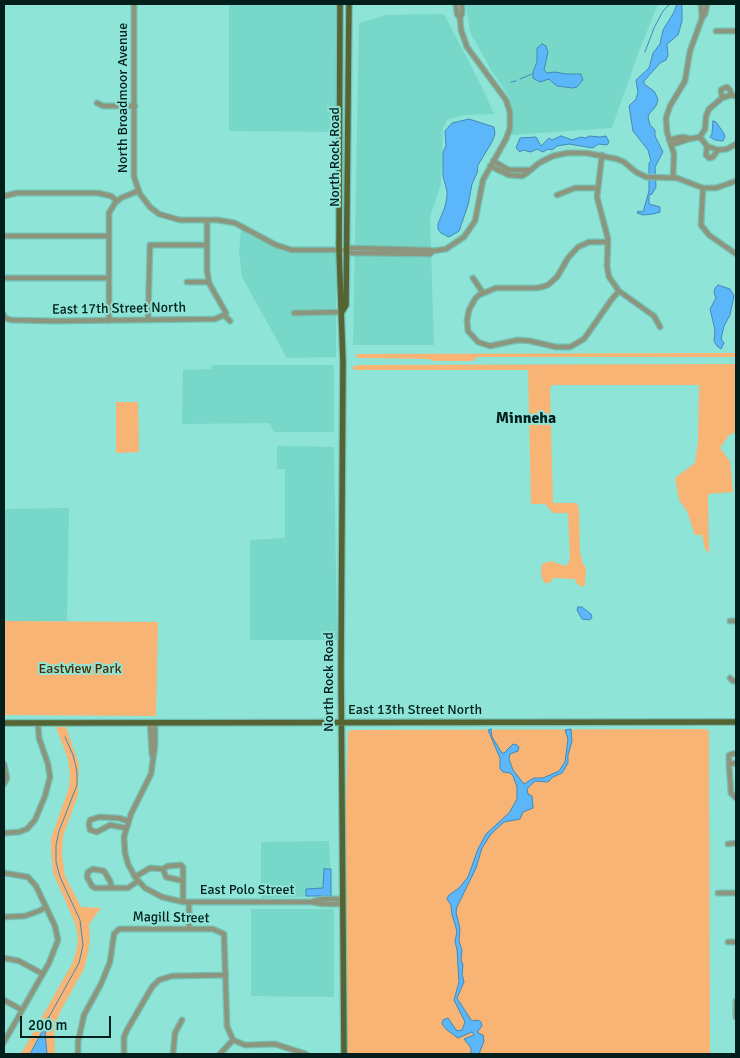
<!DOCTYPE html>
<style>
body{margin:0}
#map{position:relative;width:740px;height:1058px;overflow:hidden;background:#8ee4d7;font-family:Signika,sans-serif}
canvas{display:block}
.frame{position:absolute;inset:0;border:5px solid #031e1b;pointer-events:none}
.scale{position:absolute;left:20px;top:1016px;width:91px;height:22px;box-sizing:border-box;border:2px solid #031e1b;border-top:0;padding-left:6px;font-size:15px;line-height:18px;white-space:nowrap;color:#031e1b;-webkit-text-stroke:4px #8ee4d7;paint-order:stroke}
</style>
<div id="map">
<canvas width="740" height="1058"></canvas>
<div class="frame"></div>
<div class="scale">200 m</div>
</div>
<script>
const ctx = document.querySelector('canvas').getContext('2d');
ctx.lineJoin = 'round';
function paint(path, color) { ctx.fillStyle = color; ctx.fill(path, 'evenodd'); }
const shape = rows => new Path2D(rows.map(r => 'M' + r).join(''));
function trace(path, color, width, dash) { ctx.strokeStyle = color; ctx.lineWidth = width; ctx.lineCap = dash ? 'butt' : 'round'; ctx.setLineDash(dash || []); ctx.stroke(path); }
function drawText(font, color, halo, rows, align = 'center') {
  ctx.font = font + ' Signika,sans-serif'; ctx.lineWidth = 4; ctx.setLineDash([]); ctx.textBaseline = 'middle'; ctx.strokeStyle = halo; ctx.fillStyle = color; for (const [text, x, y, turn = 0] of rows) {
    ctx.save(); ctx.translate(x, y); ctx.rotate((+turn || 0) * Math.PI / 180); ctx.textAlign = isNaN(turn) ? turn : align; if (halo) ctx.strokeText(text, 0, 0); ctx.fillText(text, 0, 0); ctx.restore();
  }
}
const built = shape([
 [229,4,340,4,339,132,229,131],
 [466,4,658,4,639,51,612,128,511,135,510,98,491,70,470,32],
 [444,14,482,87,494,114,466,115,448,119,443,128,441,184,430,217,434,345,353,345,359,23,386,15],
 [241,230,265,239,292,250,336,250,336,357,287,358,242,277,239,251],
 [212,365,334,365,334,432,274,432,269,423,182,424,183,370,211,369],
 [277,446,334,447,337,640,250,640,250,540,285,538,285,469,277,469],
 [69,508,67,621,4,621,4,509],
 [329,841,332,896,261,898,261,842],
 [251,909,334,909,334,997,251,996]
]);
const green = shape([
 [736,353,736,357,477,357,473,361,433,361,429,359,358,358,355,354],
 [736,364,736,432,729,435,720,448,730,461,733,492,708,494,709,554,705,549,702,535,695,535,687,511,679,500,675,478,695,463,698,442,699,385,553,385,550,387,553,503,577,503,579,509,580,552,583,564,586,568,585,585,583,587,577,584,575,579,554,578,549,583,544,583,541,574,542,564,550,561,566,566,570,560,568,513,553,513,545,504,531,504,528,370,354,370,352,367,358,365],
 [116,402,138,402,139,452,116,453],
 [4,621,158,622,156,716,4,715],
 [56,727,66,727,79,764,78,795,63,836,62,855,65,876,81,907,101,908,89,924,90,940,88,953,84,969,61,1010,54,1028,55,1054,21,1054,72,964,77,949,78,936,75,923,53,873,51,850,51,838,69,788,70,775,68,759],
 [705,729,709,731,710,1054,343,1054,343,913,348,732,352,730]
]);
const water = shape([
 [677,4,681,4,682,7,682,21,678,35,667,44,668,55,666,60,660,63,644,81,644,84,654,91,658,99,656,106,649,114,648,117,650,125,655,130,655,136,663,152,655,167,656,187,652,194,649,195,649,204,660,207,660,212,653,214,643,215,637,213,638,211,643,212,649,191,649,163,651,161,648,150,633,131,629,106,636,99,638,92,636,80,649,68,653,53,660,44,663,30,674,12,677,4],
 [542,44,546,46,548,52,544,70,547,73,555,72,566,74,581,74,583,80,577,87,573,88,557,86,549,79,540,82,533,78,533,72,537,62,537,48,542,44],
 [469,119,494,127,495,134,492,142,478,165,477,173,472,184,468,205,459,231,449,237,441,233,438,229,438,224,445,207,447,197,447,191,443,176,443,152,446,146,445,131,452,123,469,119],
 [713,121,716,122,723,132,725,136,723,141,715,140,710,137,712,134,713,121],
 [561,136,572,140,581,137,586,138,589,136,600,137,606,136,609,142,607,145,598,144,593,148,569,144,557,146,552,150,548,149,543,152,537,149,531,152,523,150,520,152,516,148,520,138,536,137,541,146,549,138,552,140,561,136],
 [718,285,730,289,734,296,730,315,724,326,721,339,724,343,721,349,717,346,714,341,715,330,710,309,716,298,714,292,715,288,718,285],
 [578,607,582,607,591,614,592,618,589,620,582,619,577,610,578,607],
 [491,729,492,737,502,753,504,753,513,744,517,745,519,747,518,751,510,754,509,759,513,770,524,784,534,778,543,778,559,771,565,762,568,739,565,730,571,729,572,741,568,755,568,763,562,773,553,777,548,782,535,781,527,789,528,794,532,796,533,808,523,812,520,819,504,822,491,834,482,848,476,868,457,907,456,912,460,929,459,941,462,950,461,960,463,965,462,974,464,982,457,998,471,1020,473,1021,478,1020,481,1022,482,1026,478,1031,478,1033,483,1035,484,1041,479,1054,471,1054,471,1048,464,1039,474,1035,472,1032,458,1038,447,1030,442,1024,443,1020,448,1018,457,1031,462,1030,465,1022,454,1000,459,982,457,949,455,942,457,931,452,915,451,905,447,899,449,895,459,888,468,877,478,849,486,834,509,813,517,799,517,787,513,776,510,773,503,772,500,769,500,758,488,730,491,729],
 [324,869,331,869,331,896,306,896,306,889,323,888,324,869],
 [49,1017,50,1021,45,1033,47,1054,30,1054,45,1026,46,1019,49,1017]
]);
const stream = shape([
 [645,52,654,28,663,11,670,4],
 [520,79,532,74],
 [511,82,516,81],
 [49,1017,79,963,83,945,80,920,60,877,56,862,56,845,59,831,77,785,77,771,73,755,65,737]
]);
const minor = shape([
 [134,4,134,177,140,194,150,207,159,214,180,220,218,220,235,223,276,245,292,250,347,250,351,248,430,250,433,251],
 [701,4,702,18],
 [460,18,462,14,462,4],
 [716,31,736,31],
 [722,98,721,90,724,88,727,87,730,90,731,95],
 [97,103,103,106,135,106],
 [700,137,705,129,706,116,709,109,722,98,731,95,736,96],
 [700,137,707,146,718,150,727,149,736,144],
 [669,140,682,137,688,138],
 [671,145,689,139,700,137],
 [707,146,706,155,709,158,713,157,718,150],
 [602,155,597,197,608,239,607,266,609,277,619,291,654,316,660,327],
 [493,161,509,170,530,170],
 [490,166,509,175,522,176,527,173,539,163,553,156,567,153,586,153,617,159,624,162,636,172,646,177,677,178,703,188,716,188,736,181],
 [673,178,674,154,667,132,666,118,670,106,685,81,690,51,702,18,705,14,707,4],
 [703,188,701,225,709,235,736,254],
 [557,195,575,188,598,188],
 [4,196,17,193,98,193,111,196,117,201],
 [207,220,207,270,209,283,226,313,224,315],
 [4,236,109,236],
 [608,242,589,242,578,247,568,258,557,277,548,285,542,287,536,288,496,288,479,295,475,299,469,310,467,320,468,331,478,342,490,346,518,340,530,341,556,347,570,347,584,339,612,299,619,291],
 [150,245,207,245],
 [347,250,351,253,430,254,433,251,446,249,464,237,475,221,483,180,506,139,510,128,510,112,506,100,467,47,461,30,460,18,457,14,456,4],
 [4,278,109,278],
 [473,278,483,293],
 [187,282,209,282],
 [294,313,343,312],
 [4,315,5,318,11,320,55,321,215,319,224,315,230,321],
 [148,320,150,245],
 [109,321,109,213,115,203,121,198,138,191],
 [730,621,736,621],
 [730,678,733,681,736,681],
 [150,723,152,755],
 [155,723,155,746,151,774,131,814,124,837,125,853,128,864,135,877,145,888,162,897,183,902,311,902,323,904,343,904],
 [736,753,729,755,729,764,736,763],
 [4,764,7,778,4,784],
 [729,764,731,793,736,798],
 [126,828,110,825,97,832,90,830,89,824,90,820,99,817,118,818,129,821],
 [4,833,19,832,27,829,35,820,45,796,50,777,48,764,39,738,38,723],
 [728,844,736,843],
 [4,873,28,877,36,886,55,926,58,940,49,963,4,1042],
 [135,877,150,868,163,869],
 [183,881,166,877,163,869,168,866,181,865,183,867,183,902],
 [112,888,110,881,104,871,93,869,88,872,87,877,92,886,95,888,128,888,138,881],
 [718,893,736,893],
 [189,902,189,928],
 [311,902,323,899,343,899],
 [4,917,25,916,39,911,46,907],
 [728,942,736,942],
 [4,958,19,961,43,974],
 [4,1000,22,1010],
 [736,1001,736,1017],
 [233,1040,245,1045,275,1044,306,1054],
 [78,1054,78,1042,84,1015,101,984,110,962,114,934,119,929,213,929,224,934,227,1026,233,1040],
 [124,1054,124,1037,127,1030,152,987,159,980,172,976,226,975],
 [173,1054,175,1033,182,1020],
 [220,1054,233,1040]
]);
const major = shape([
 [340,4,339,250,343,363,341,669,344,1054],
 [343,310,346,305,349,4],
 [4,723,736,722]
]);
const streetNames = [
 ["North Broadmoor Avenue",123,98,-90],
 ["North Rock Road",335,157,-90],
 ["East 17th Street North",119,309,-1],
 ["North Rock Road",329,682,-90],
 ["East 13th Street North",415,710],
 ["East Polo Street",247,890],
 ["Magill Street",171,918,1]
];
const parkNames = [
 ["Eastview Park",80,669]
];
const quarterNames = [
 ["Minneha",526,419]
];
paint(built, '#77d7c9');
paint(green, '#f8b474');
paint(water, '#5bb7fa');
trace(water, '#4189b7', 1);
trace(stream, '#4189b7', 1);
trace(minor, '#75c0b5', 7);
trace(major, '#75c0b5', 8);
trace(minor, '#8d967c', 4.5);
trace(major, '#566434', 5.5);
drawText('14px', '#031e1b', '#8ee4d7', streetNames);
drawText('14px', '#512b00', '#8ee4d7', parkNames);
drawText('bold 16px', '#031e1b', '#8ee4d7', quarterNames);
</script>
